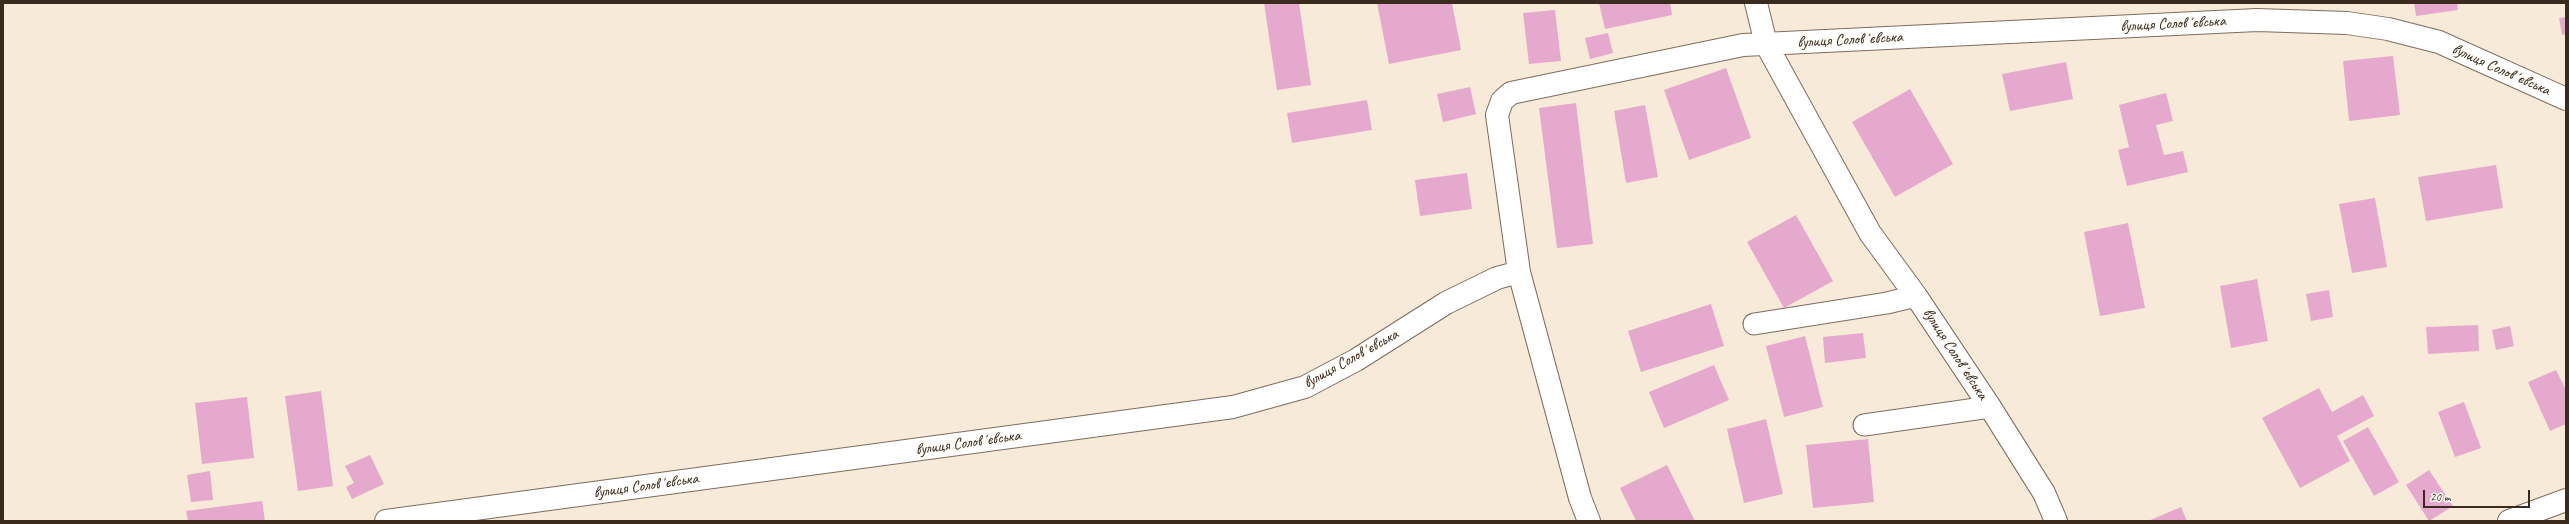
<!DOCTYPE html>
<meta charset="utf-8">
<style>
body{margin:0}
#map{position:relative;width:2569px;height:524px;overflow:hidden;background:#f8ead8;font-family:Caveat,sans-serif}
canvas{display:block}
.frame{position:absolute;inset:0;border:4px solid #3b2a1e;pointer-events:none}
.scale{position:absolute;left:2423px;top:490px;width:107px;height:18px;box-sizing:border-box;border:2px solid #3b2a1e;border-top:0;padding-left:5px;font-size:12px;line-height:14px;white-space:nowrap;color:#3b2a1e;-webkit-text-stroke:3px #fdfcf7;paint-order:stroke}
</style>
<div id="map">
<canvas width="2569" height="524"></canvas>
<div class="frame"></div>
<div class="scale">20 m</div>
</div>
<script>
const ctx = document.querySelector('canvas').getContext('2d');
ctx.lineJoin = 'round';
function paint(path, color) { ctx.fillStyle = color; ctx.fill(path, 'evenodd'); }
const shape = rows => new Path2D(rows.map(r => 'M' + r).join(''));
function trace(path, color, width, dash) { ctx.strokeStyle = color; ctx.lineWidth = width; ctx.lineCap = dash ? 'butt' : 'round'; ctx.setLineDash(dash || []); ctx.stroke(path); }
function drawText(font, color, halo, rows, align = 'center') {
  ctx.font = font + ' Caveat,sans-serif'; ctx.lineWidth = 3; ctx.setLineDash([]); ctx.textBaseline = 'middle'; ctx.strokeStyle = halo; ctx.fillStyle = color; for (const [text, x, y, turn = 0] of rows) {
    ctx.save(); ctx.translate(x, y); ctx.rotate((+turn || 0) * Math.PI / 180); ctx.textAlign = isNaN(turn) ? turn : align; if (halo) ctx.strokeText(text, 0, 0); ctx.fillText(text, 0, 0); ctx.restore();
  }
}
const building = shape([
 [1264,3,1299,3,1311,85,1277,90],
 [1377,3,1452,3,1461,50,1389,64],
 [1599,3,1670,3,1672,15,1605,29],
 [2414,3,2457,3,2458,10,2416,16],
 [1555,10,1561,61,1529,64,1523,13],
 [2566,17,2566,34,2562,35,2559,18],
 [1608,33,1613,53,1590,59,1585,38],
 [2393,56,2400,115,2349,121,2343,61],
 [2066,62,2073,99,2010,111,2002,74],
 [1726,68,1751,138,1689,160,1664,90],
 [1470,87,1476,114,1443,122,1437,94],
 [1910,89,1953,164,1895,197,1852,122],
 [2166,93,2173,121,2156,125,2164,155,2183,151,2188,172,2127,186,2118,150,2129,147,2119,105],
 [1367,100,1372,130,1292,143,1287,113],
 [1576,103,1593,244,1557,248,1539,108],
 [1645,105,1658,177,1626,183,1614,111],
 [2496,165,2503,208,2426,221,2418,177],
 [1467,173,1472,209,1420,216,1415,180],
 [2375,198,2387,267,2352,273,2339,204],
 [1796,215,1833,281,1784,308,1747,242],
 [2128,223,2145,308,2100,316,2084,232],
 [2257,279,2268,341,2231,348,2220,286],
 [2329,290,2333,317,2311,321,2306,294],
 [1711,304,1724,346,1641,372,1628,331],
 [2478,325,2479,351,2428,354,2426,327],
 [2510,326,2514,346,2496,350,2492,330],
 [1863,333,1866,358,1825,363,1823,337],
 [1805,336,1823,407,1784,417,1766,346],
 [1714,365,1729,400,1664,428,1649,392],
 [2556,370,2566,390,2566,424,2550,431,2528,382],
 [2319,388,2332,412,2363,395,2374,416,2337,436,2350,461,2300,488,2262,418],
 [321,391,333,486,298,491,285,396],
 [247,397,254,458,202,464,195,403],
 [2464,402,2481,448,2455,457,2438,412],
 [1766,419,1783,494,1744,503,1727,429],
 [2368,427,2399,482,2374,496,2343,441],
 [1868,439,1874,502,1813,508,1806,445],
 [370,455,384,484,352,499,346,487,354,483,345,466],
 [1667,465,1695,521,1636,521,1620,488],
 [2429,470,2453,506,2429,521,2406,485],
 [210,471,213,500,191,502,187,475],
 [262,501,265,521,188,521,186,511],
 [2181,507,2187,521,2148,521]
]);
const service = shape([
 [1754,324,1887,303,1916,296],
 [1864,425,1990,407]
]);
const minor = shape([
 [1756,3,1766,44,1870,233,1916,296,1990,407,2044,493,2056,521],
 [386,521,1233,407,1305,387,1356,360,1446,303,1497,278,1519,272],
 [1589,521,1580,498,1519,272,1497,115,1502,101,1511,93,1743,45,2257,20,2347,23,2388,29,2439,42,2566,99],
 [2509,521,2566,500]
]);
const streetNames = [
 ["вулиця Соловʼєвська",2173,24,-3],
 ["вулиця Соловʼєвська",1850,40,-3],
 ["вулиця Соловʼєвська",2501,70,24],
 ["вулиця Соловʼєвська",1955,354,57],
 ["вулиця Соловʼєвська",1351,359,-29],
 ["вулиця Соловʼєвська",968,443,-8],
 ["вулиця Соловʼєвська",646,486,-8]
];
paint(building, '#e6a9ce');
trace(service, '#7d6d5f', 23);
trace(minor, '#7d6d5f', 24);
trace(service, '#fff', 21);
trace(minor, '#fff', 22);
drawText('16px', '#3b2a1e', '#fdfcf7', streetNames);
</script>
